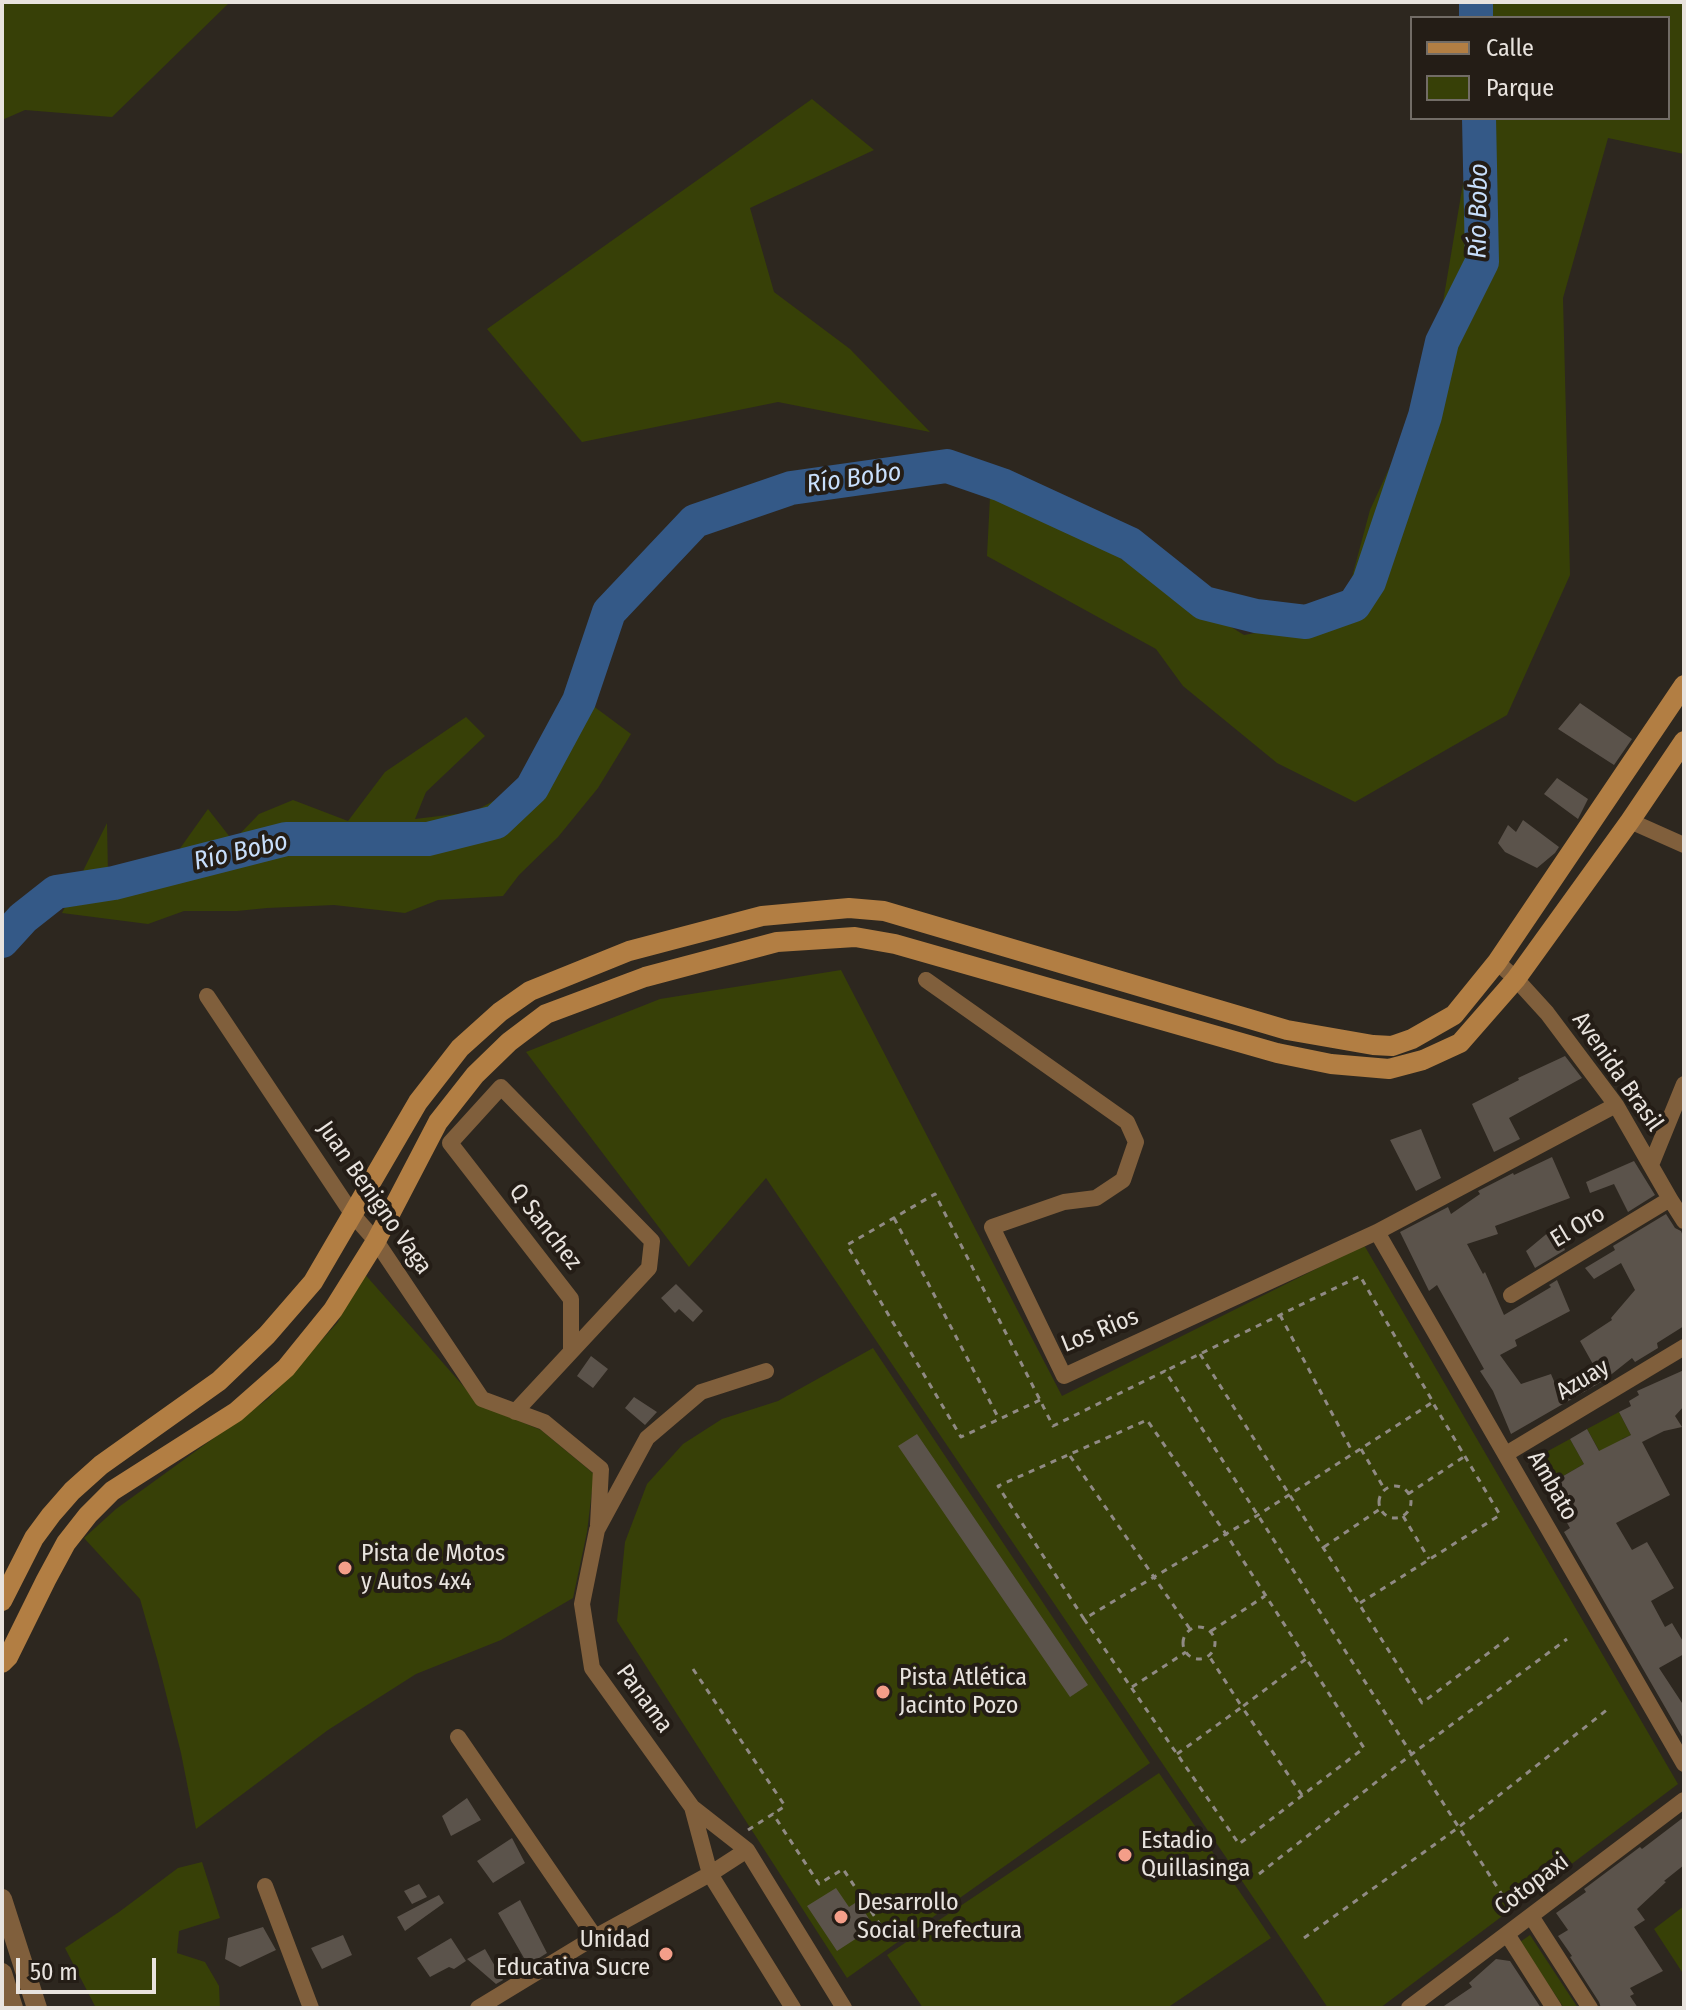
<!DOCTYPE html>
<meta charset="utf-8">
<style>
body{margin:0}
#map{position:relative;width:1686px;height:2010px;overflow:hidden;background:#2d271f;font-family:"Fira Sans Condensed",sans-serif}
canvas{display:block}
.frame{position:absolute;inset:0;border:4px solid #e8e3de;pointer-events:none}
.legend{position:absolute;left:1410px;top:16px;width:260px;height:104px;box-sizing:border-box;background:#241d16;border:2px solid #726c66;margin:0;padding:10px 14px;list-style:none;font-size:24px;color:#e8e3de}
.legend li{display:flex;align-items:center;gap:16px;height:40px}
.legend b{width:40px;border:2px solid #726c66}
.scale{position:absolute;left:16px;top:1958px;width:140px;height:36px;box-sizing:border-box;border:4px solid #e8e3de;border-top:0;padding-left:10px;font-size:24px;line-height:28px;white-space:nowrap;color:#e8e3de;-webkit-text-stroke:6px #241d16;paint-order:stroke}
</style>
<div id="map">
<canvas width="1686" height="2010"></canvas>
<div class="frame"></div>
<ul class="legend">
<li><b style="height:10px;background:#b27e43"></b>Calle</li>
<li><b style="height:22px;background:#374007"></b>Parque</li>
</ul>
<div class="scale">50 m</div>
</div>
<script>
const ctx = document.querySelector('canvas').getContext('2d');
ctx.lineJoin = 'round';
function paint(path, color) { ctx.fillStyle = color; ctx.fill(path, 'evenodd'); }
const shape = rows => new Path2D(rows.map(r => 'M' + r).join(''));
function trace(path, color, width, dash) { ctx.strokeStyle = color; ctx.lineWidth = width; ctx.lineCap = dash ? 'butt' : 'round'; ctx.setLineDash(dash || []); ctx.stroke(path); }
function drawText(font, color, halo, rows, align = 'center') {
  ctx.font = font + ' "Fira Sans Condensed",sans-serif'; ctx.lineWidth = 8; ctx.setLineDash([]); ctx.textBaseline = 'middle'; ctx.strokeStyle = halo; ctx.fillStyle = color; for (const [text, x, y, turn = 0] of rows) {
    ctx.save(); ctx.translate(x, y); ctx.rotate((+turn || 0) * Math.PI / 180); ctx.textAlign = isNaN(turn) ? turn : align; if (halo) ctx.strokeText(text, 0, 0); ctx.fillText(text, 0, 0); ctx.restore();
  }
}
const green = shape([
 [2,2,230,2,112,117,25,110,2,120],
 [1476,2,1684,2,1684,154,1608,138,1563,298,1570,575,1507,715,1355,802,1277,763,1183,686,1156,649,987,556,991,478,1244,635,1341,618,1370,510,1430,379,1472,130,1472,118,1668,118,1668,18,1475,18],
 [812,99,874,150,750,208,774,292,850,349,930,432,778,402,582,442,487,329],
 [569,688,631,734,598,788,558,837,519,875,503,896,438,900,405,913,334,905,267,908,237,911,184,911,148,924,62,913,107,823,108,875,149,892,208,809,233,841,259,814,293,800,348,821,385,772,466,717,485,736,426,792,415,819,473,812,512,791],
 [841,970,1062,1396,1364,1245,1678,1784,1380,2008,1328,2008,766,1178,689,1267,526,1052,660,999],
 [362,1271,480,1405,541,1430,594,1474,587,1532,573,1598,501,1640,416,1674,328,1730,196,1829,181,1753,158,1662,140,1599,84,1538,116,1509,269,1398,338,1322],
 [873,1348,1150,1763,847,1978,617,1621,625,1542,647,1484,683,1444,722,1419,778,1401],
 [1619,1412,1631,1435,1622,1439,1627,1449,1605,1461,1587,1429],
 [1570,1439,1584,1464,1546,1486,1537,1470,1537,1457],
 [1159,1773,1271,1938,1167,2008,923,2008,887,1955],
 [202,1862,220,1918,179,1931,177,1953,205,1962,219,1986,220,2008,96,2008,65,1948,119,1912,178,1868],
 [1684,1906,1684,1975,1654,1929],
 [1530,1935,1578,2008,1564,2008,1520,1942]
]);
const river = shape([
 [1476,2,1476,18],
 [2,941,23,918,56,892,114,883,286,839,428,839,496,822,532,788,579,701,609,612,695,521,791,488,947,466,1002,485,1130,544,1204,603,1256,616,1306,622,1354,605,1369,582,1425,416,1442,342,1482,262,1479,118]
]);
const building = shape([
 [1580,703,1632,739,1614,765,1558,729],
 [1557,778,1588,799,1578,819,1544,794],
 [1523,820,1559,847,1555,853,1537,868,1505,852,1498,843,1508,825,1516,832],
 [1565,1056,1582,1078,1509,1118,1520,1139,1494,1152,1472,1104,1519,1080,1518,1078],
 [1421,1129,1441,1178,1416,1191,1390,1140],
 [1552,1157,1570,1198,1495,1226,1498,1234,1467,1244,1483,1274,1485,1272,1504,1315,1551,1287,1549,1285,1557,1280,1570,1311,1515,1340,1517,1346,1500,1355,1521,1384,1551,1374,1556,1386,1594,1366,1580,1341,1612,1320,1611,1318,1635,1290,1621,1263,1594,1279,1585,1268,1615,1250,1613,1246,1666,1214,1675,1228,1681,1231,1684,1239,1684,1326,1657,1343,1658,1348,1635,1362,1632,1358,1603,1381,1511,1434,1493,1391,1480,1371,1484,1369,1437,1285,1429,1291,1400,1232,1448,1207,1451,1214,1480,1194,1478,1191,1513,1173,1514,1175],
 [1634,1161,1655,1195,1628,1212,1614,1184,1590,1193,1586,1182],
 [1556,1226,1565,1250,1535,1268,1526,1251],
 [676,1284,703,1311,693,1322,679,1309,675,1313,661,1298],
 [591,1356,608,1369,593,1388,577,1376],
 [1684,1370,1684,1406,1675,1416,1682,1427,1664,1431,1642,1442,1670,1495,1616,1523,1632,1550,1647,1542,1674,1588,1651,1601,1665,1627,1672,1623,1684,1643,1684,1654,1659,1668,1684,1706,1684,1740,1564,1532,1570,1528,1546,1486,1584,1464,1570,1439,1587,1429,1599,1451,1631,1435,1619,1412,1631,1406,1629,1401,1639,1395,1637,1391],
 [634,1397,657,1412,645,1425,625,1408],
 [917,1434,1088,1685,1070,1697,898,1446],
 [467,1798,481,1820,451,1836,442,1816],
 [1684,1817,1684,1865,1664,1881,1666,1882,1637,1909,1645,1920,1634,1927,1663,1971,1630,1988,1634,1994,1630,1996,1638,2008,1601,2008,1599,2002,1570,1957,1572,1956,1558,1936,1568,1930,1556,1913,1586,1892,1584,1889,1640,1847,1642,1849],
 [512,1838,525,1863,493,1883,477,1861],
 [419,1884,427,1897,412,1904,404,1891],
 [836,1888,849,1907,858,1901,874,1927,837,1951,807,1906],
 [439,1895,444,1903,405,1931,397,1917],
 [520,1900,547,1953,528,1965,498,1913],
 [263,1927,276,1950,240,1967,225,1959,228,1938],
 [343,1935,352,1955,322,1969,311,1948],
 [451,1938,466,1961,454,1969,449,1967,430,1977,417,1958],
 [485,1949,503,1980,496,1984,467,1959],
 [1496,1959,1510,1961,1541,2008,1441,2008,1472,1987,1469,1983]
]);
const path = shape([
 [894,1218,999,1419],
 [1280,1315,1353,1453],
 [1200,1354,1422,1703,1511,1636],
 [1040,1400,961,1437,847,1245,935,1194,1040,1400,1053,1426,1165,1371,1512,1910],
 [1361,1449,1385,1490],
 [1070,1456,1190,1629],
 '1379 1502a16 16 0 1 1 32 0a16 16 0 1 1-32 0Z',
 [1408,1494,1465,1456],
 [1403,1516,1429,1559],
 [1324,1547,1380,1509],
 [1360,1603,1500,1515,1433,1403],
 [1084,1619,998,1486,1147,1420,1226,1534,1364,1748,1239,1844,1084,1619,1154,1577,1226,1534,1258,1515,1433,1402,1360,1276,1165,1371],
 '1183 1643a16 16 0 1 1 32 0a16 16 0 1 1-32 0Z',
 [1211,1631,1265,1596],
 [693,1669,785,1806,773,1814],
 [1132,1687,1186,1652],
 [1177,1754,1242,1707,1209,1656],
 [1302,1795,1242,1707,1306,1659],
 [748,1830,773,1814,819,1884,843,1869,887,1935],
 [1259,1874,1412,1754,1567,1639],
 [1304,1938,1459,1827,1608,1709]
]);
const minor = shape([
 [1630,821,1684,845],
 [1497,962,1516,979,1547,1013,1616,1105,1670,1199,1684,1221],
 [926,980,1127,1122,1136,1142,1123,1180,1096,1198,1064,1202,992,1227,1064,1376,1377,1232,1616,1105],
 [207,996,353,1215,376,1241,482,1399,544,1422,601,1469,598,1525],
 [1651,1165,1684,1084],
 [1377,1232,1684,1764],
 [1511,1295,1670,1199],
 [766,1371,701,1392,647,1438,597,1530,582,1604,592,1668,692,1807,710,1874,793,2008],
 [515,1412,649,1268,652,1241,501,1087,450,1143,571,1299,571,1350],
 [1506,1454,1684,1347],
 [458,1737,595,1937],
 [692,1807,747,1850,844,2008],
 [265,1886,311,2008],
 [1531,1916,1590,2008],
 [1507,1934,1554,2008],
 [478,2008,595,1937,710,1874,747,1850],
 [1409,2008,1684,1800]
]);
const tertiary = shape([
 [2,1899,37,2008],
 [2,1973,13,2008]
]);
const secondary = shape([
 [2,1601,34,1538,51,1515,72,1491,101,1465,219,1381,267,1335,313,1282,418,1102,460,1048,500,1012,530,991,629,951,762,916,849,908,884,911,1287,1030,1373,1045,1392,1046,1412,1039,1454,1015,1497,962,1684,685],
 [2,1663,8,1657,46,1580,66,1543,88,1515,112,1491,236,1412,286,1368,333,1310,376,1241,438,1122,475,1075,509,1042,546,1014,645,977,777,942,855,937,895,944,1277,1053,1331,1064,1389,1069,1423,1060,1460,1043,1516,979,1630,821,1684,741]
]);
const markers = [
 [345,1568,8,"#f49e89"],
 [883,1692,8,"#f49e89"],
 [1125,1855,8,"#f49e89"],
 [841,1917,8,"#f49e89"],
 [666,1954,8,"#f49e89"]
];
const streetNames = [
 ["Avenida Brasil",1617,1072,55],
 ["Juan Benigno Vaga",374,1198,55],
 ["Q Sanchez",545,1227,52],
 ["El Oro",1578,1227,-31],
 ["Los Rios",1100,1331,-22],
 ["Azuay",1583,1380,-31],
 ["Ambato",1552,1486,60],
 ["Panama",644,1699,54],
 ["Cotopaxi",1532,1885,-37]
];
const poiNames = [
 ["Pista de Motos",361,1554],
 ["y Autos 4x4",361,1582],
 ["Pista Atlética",899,1678],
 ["Jacinto Pozo",899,1706],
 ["Estadio",1141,1841],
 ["Quillasinga",1141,1869],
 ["Desarrollo",857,1903],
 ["Social Prefectura",857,1931],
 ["Unidad",650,1940,"right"],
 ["Educativa Sucre",650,1968,"right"]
];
const waterNames = [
 ["Río Bobo",1479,211,-89],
 ["Río Bobo",854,479,-8],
 ["Río Bobo",241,852,-13]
];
paint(green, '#374007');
trace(river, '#345987', 34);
paint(building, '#5b534b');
trace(path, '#908a84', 3, [6, 6]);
trace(minor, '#805f3c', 16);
trace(tertiary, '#805f3c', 20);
trace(secondary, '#b27e43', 20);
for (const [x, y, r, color] of markers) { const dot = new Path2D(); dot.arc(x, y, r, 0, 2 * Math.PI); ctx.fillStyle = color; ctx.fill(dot); trace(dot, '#241d16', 3); }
drawText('24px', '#e8e3de', '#241d16', streetNames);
drawText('24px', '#e8e3de', '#241d16', poiNames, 'left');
drawText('italic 26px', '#c8dffc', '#241d16', waterNames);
</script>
